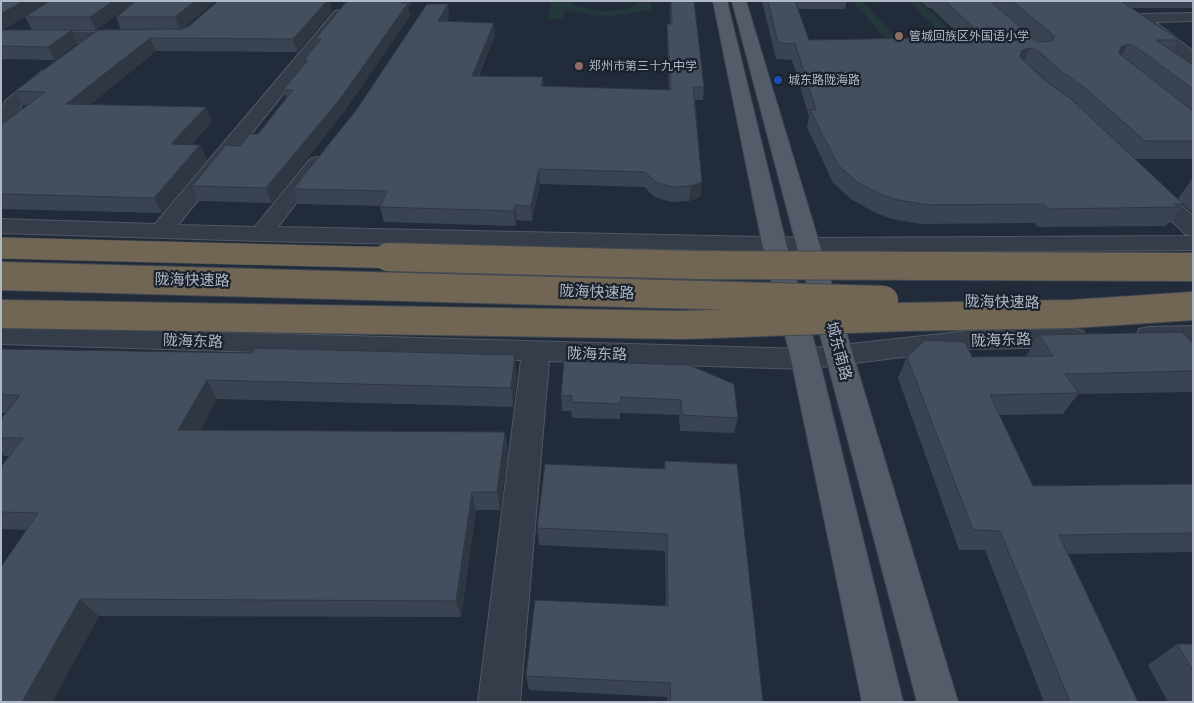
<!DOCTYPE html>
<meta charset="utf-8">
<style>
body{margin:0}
#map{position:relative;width:1194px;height:703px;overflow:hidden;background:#222b39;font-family:"Exo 2",sans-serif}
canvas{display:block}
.frame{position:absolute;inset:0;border:2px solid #b1b8c6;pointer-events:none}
</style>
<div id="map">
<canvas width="1194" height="703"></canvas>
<div class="frame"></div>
</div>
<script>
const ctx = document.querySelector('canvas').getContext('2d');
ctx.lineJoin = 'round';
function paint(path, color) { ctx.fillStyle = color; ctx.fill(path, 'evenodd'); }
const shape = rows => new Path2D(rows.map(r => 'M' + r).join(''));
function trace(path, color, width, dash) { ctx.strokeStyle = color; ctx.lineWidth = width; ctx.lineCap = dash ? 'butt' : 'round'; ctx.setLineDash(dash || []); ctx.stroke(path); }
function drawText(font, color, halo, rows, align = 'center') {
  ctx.font = font + ' "Exo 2","Noto Sans SC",sans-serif'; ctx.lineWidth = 4.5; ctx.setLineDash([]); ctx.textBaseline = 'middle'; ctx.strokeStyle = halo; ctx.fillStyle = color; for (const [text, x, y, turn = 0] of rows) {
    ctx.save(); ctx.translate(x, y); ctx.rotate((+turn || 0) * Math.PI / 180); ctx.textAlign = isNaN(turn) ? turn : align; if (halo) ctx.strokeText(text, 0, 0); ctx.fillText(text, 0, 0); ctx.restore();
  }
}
const green = shape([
 [552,1,568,1,579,7,604,11,627,9,634,6,638,1,651,1,651,10,613,16,591,15,565,10,562,19,547,19],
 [852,1,863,1,892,33,897,35,909,38,938,36,940,32,908,1,919,1,965,44,892,46]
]);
const minor = shape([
 [340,10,345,11,347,14,345,17,178,225,255,227,310,159,317,157,324,159,327,163,278,227,810,238,1193,236,1193,250,810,252,261,241,1,233,1,219,155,224,335,11,340,10],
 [1193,13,1193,21,1155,22,1193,51,1193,64,1187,62,1133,18,1135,15,1140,14,1193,13],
 [1,31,127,32,132,34,135,37,132,40,127,42,1,41,1,31],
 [48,70,54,71,56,75,22,103,20,109,21,125,8,139,1,141,2,109,5,101,42,71,48,70],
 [1149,181,1156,183,1193,216,1193,236,1185,234,1138,187,1142,183,1149,181],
 [1,326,805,349,968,331,1073,329,1083,331,1086,338,1083,345,1073,347,968,349,805,369,549,361,520,702,478,702,521,360,1,344,1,326],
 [1193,326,1193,344,1149,345,1139,343,1136,336,1139,329,1149,327,1193,326]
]);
const major = shape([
 [713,1,727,1,786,243,819,359,903,702,862,702,791,359,762,243,713,1],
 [732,1,746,1,958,702,917,702,732,1]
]);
const highwayBridgeFar1 = shape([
 [1,248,440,259]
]);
const highwayBridge = shape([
 [388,257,698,265,1193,267],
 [1,276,884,300],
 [1,314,684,325,902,317,1072,314,1193,306]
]);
const wall = shape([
 [1,1,136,1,96,30,72,30,78,43,55,60,1,59,1,30,32,30,25,17,36,10,4,29,1,30],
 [136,1,215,1,182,29,332,11,297,52,156,51,91,104,212,121,191,145,200,145,207,160,162,213,1,209,1,125,27,105,23,105,15,91,121,30,116,17],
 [347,1,413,1,408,8,410,16,343,113,272,203,199,201,192,186,240,146,258,134,286,98,283,90,305,63,304,60,317,45,315,39],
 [670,1,694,1,704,87,703,100,695,100,702,182,700,197,689,201,671,202,655,197,644,187,540,184,532,221,517,220,515,226,384,222,380,207,380,206,298,204,293,189,448,4,449,16,447,22,495,35,479,76,543,77,543,87,669,90,667,36,667,24,670,24],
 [762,1,847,1,845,9,798,9,809,40,962,37,931,8,928,8,921,1,1193,1,1193,8,1131,8,1179,40,1172,51,1193,65,1193,159,1135,159,1178,199,1193,177,1193,213,1183,204,1171,223,1168,223,1166,226,1038,227,1034,223,921,224,892,219,876,213,852,200,833,183,807,127,809,116,792,60,776,59],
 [1028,65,1030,66,1049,83],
 [1039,335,1193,344,1193,391,1192,392,1078,394,1063,414,999,415,1033,486,1193,484,1193,552,1068,554,1138,702,1044,702,985,550,959,550,898,378,907,357,972,357,1026,356],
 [1,349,517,374,513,407,217,399,200,430,508,450,500,510,476,510,461,617,99,616,52,702,1,702,27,530,1,529,1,467,10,456,4,456,1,452,1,419,6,413,1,413],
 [564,361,738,418,734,433,680,431,679,415,620,413,620,419,572,418,571,411,562,411,561,395],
 [665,461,763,702,668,702,667,697,529,690,526,676,666,605,665,551,539,545,537,528,664,469],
 [1177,644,1193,644,1193,702,1168,702,1148,665]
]);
const shadedWall = shape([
 [23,1,50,1,4,29,1,30,1,14],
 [113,1,136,1,96,30,90,17],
 [195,1,215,1,180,30,175,17],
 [327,1,330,1,332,11,297,52,293,39],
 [402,1,413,1,408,8,410,16,343,113,272,203,266,188],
 [448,4,449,16,440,34,438,21],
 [494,23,495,35,473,89,472,76],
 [72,30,78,43,55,60,48,47],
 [150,38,156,51,74,118,66,104],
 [1128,44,1119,60,1112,63,1121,47],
 [1030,48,1023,64,1015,66,1022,50],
 [206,107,212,121,178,159,171,144],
 [200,145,207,160,162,213,154,198],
 [539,169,540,184,532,221,531,206],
 [702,182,700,197,689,201,691,186],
 [515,205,517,220,515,226,514,211],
 [515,355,517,374,513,407,511,388],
 [207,380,217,399,190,448,178,430],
 [505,432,508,450,500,510,497,492],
 [472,492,476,510,461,617,456,601],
 [80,599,99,616,52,702,22,702]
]);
const building = shape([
 [1,1,23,1,1,14,1,1],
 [49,1,113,1,90,17,25,17,49,1],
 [136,1,195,1,175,17,116,17,136,1],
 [218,1,327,1,293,39,150,38,66,104,206,107,171,144,200,145,154,198,1,194,1,125,45,92,15,91,98,30,182,29,189,26,218,1],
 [347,1,402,1,401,3,408,3,340,99,266,188,192,186,226,145,240,146,250,134,258,134,293,90,283,90,308,60,304,60,321,39,315,39,347,1],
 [671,1,694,1,704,87,693,87,702,182,691,186,672,187,656,182,645,172,539,169,531,206,515,205,514,211,380,207,387,191,293,189,357,109,427,4,448,4,438,21,494,23,472,76,543,77,541,86,671,90,667,24,672,24,671,1],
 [768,1,795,1,809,40,984,37,945,1,990,1,1037,42,1052,41,1054,36,1051,33,1012,1,1121,1,1179,40,1156,40,1193,65,1193,89,1136,47,1128,44,1121,47,1119,52,1121,55,1193,111,1193,141,1145,141,1086,89,1061,71,1037,50,1030,48,1022,50,1020,56,1023,60,1047,82,1071,99,1183,204,1175,204,1179,207,1048,209,1044,204,928,205,898,200,882,195,857,182,838,165,810,110,816,110,795,44,778,43,768,1],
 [1,30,72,30,48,47,1,46,1,30],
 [1182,332,1193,344,1193,371,1065,374,1079,393,990,395,1033,486,1193,484,1193,533,1059,535,1138,702,1070,702,1000,531,973,530,907,357,925,340,965,342,972,357,1053,356,1039,335,1182,332],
 [255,348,515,355,511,388,207,380,178,430,505,432,497,492,472,492,456,601,80,599,22,702,1,702,1,567,38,513,1,512,1,467,23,438,1,438,1,419,20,395,1,395,1,349,252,353,255,348],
 [564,361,689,365,734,384,738,418,682,415,681,400,621,397,620,404,571,402,572,396,561,395,564,361],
 [665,461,737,464,763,702,671,702,670,683,526,676,535,600,668,606,667,534,537,528,545,464,665,469,665,461],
 [1177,644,1193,644,1193,671,1177,644]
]);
const markers = [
 [899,36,5,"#8d6e63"],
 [579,66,5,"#8d6e63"],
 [778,80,5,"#1a4fb4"]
];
const farPoinames = [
 ["管城回族区外国语小学",909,36],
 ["郑州市第三十九中学",589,66],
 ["城东路陇海路",788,80]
];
const streetNames = [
 ["陇海快速路",192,280,1],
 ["陇海快速路",597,292,2],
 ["陇海快速路",1002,302,1],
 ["陇海东路",1001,340,-2],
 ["陇海东路",193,341,2],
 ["城东南路",839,351,75],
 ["陇海东路",597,354,1]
];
paint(green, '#24373a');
trace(minor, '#515864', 2);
trace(major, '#3f4653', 2);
paint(minor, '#363d4a');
paint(major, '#545c6a');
trace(highwayBridgeFar1, '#414854', 22, []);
trace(highwayBridge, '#414854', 30, []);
trace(highwayBridgeFar1, '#706653', 21);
trace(highwayBridge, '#706653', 28);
paint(wall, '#3a4351');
paint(shadedWall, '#2f3742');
paint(building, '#434e5e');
trace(building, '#2f3742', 1);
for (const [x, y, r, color] of markers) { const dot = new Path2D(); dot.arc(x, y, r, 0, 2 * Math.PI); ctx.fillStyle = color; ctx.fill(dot); trace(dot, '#1b222e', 2); }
drawText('12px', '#b1b8c6', '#1b222e', farPoinames, 'left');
drawText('15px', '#b1b8c6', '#1b222e', streetNames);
</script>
